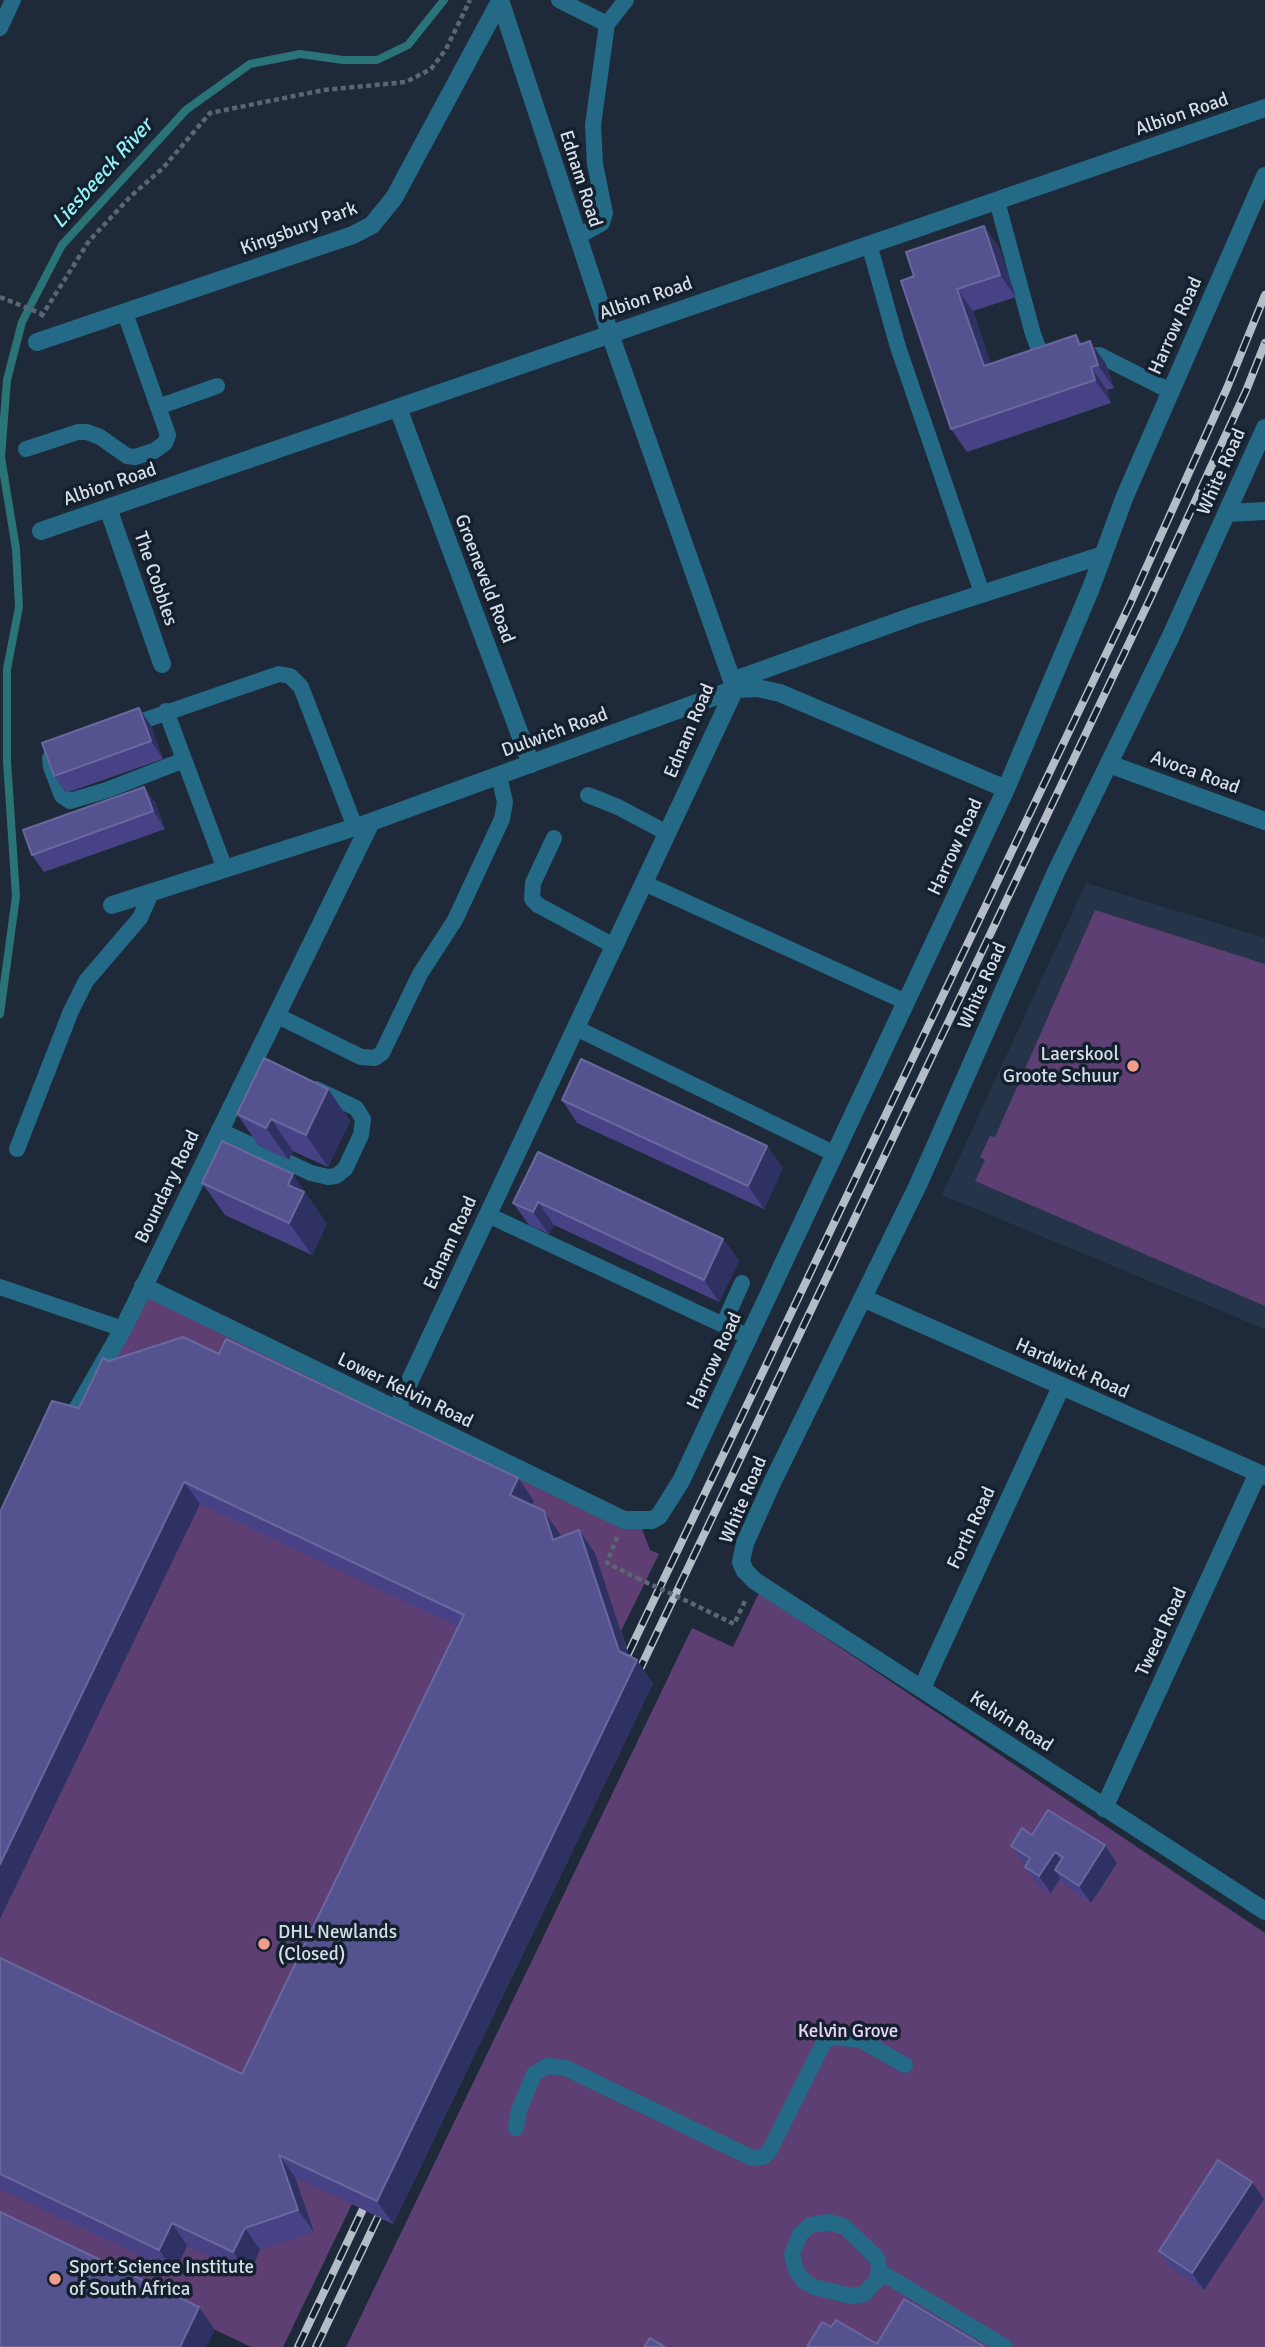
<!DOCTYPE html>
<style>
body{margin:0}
canvas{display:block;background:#1e2a39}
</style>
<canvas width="1265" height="2347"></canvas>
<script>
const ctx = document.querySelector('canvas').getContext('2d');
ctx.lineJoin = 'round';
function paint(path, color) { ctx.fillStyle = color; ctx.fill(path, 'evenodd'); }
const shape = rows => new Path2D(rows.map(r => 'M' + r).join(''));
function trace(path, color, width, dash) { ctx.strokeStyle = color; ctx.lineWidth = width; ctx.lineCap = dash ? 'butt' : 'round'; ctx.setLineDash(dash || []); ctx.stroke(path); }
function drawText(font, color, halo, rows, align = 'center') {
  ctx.font = font + ' Signika,sans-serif'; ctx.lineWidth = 7; ctx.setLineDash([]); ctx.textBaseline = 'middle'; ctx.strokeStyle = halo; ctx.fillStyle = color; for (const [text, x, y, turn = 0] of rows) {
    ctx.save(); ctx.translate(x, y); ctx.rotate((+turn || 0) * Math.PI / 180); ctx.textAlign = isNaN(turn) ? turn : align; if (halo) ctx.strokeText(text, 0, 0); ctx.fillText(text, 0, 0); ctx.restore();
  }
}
const built = shape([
 [1086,883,1265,938,1265,1329,942,1195]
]);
const green = shape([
 [1095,910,1265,964,1265,1306,975,1181,985,1160,980,1157,990,1136,995,1137],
 [143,1286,639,1521,650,1550,659,1554,621,1631,635,1674,653,1683,393,2224,352,2204,283,2347,251,2347,0,2227,0,1568],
 [759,1593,1265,1933,1265,2347,346,2347,692,1628,733,1647]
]);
const stream = shape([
 [0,1014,16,896,7,761,7,669,19,607,16,549,1,457,7,380,22,322,62,245,186,110,250,64,300,54,343,60,377,60,408,45,444,0]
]);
const path = shape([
 [0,297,42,314],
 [41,317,89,241,131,196,163,168,210,113,324,90,406,82,431,69,446,49,470,0],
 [617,1537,607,1563,637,1578],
 [691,1603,734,1624,746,1599]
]);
const lane = shape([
 [559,0,607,24,593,125,595,164,605,213,602,223,577,237],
 [607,24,626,0],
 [0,28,13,0],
 [997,201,1033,334,1041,355,1052,363],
 [869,244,898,347,982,593],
 [1080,357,1099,355,1170,391],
 [158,407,217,386],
 [26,449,78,432,87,432,100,437,127,456,135,457,154,451,165,443,168,435,125,313],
 [166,711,225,869],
 [128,726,270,677,279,674,290,676,301,687,355,827],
 [50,758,51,767,62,796,70,801,107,790,184,760],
 [588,795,618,807,667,833],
 [554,838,533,883,532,899,538,905,614,946],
 [644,883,906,1002],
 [276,1015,361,1057,375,1058,382,1053,420,974,455,920,502,819,505,802,499,776],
 [576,1028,835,1154],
 [219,1130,311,1173,328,1177,336,1176,345,1169,361,1135,363,1119,356,1108,316,1089],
 [17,1149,71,1011,86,981,140,918,151,893],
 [488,1215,749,1337],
 [0,1287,123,1329],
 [723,1325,742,1283],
 [516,2128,519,2110,534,2074,547,2066,566,2068,752,2158,763,2157,770,2150,824,2042,831,2037,861,2040,905,2065],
 [829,2222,845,2227,877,2258,879,2267,877,2280,864,2294,851,2296,814,2287,804,2281,796,2270,792,2254,800,2234,811,2225,829,2222],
 [879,2271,1005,2347]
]);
const street = shape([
 [37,342,353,235,372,225,394,198,499,3],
 [398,408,531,764],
 [1265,428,1170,638,1056,872,918,1185,772,1483,745,1543,741,1562,745,1571,755,1581,1265,1911],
 [108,508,162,664],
 [1227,513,1265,511],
 [41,531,1265,108],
 [732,681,913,616,1103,555],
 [1109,764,1265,821],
 [112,905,371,822,735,689,757,688,780,693,1006,789],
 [143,1286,624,1520,652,1520,659,1516,681,1481,1006,789,1091,588,1125,496,1265,176],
 [863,1298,1265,1476],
 [396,1410,735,689,610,334,500,0],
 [66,1429,123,1329,371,822],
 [922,1688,1061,1387],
 [1104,1808,1258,1473]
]);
const rail = shape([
 [628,1654,1130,604,1227,388,1265,295],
 [637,1675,1150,599,1246,391,1265,343],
 [298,2347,363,2209],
 [316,2347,378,2217]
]);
const pathBridge = shape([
 [637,1578,691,1603]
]);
const wall = shape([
 [984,226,999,248,1016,297,973,311,991,364,1076,335,1082,344,1106,364,1114,388,1107,390,1111,403,967,452,951,429,914,276],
 [139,708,151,726,163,759,66,793,54,776],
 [144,787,156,804,165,829,44,872,32,855],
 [328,1089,350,1121,328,1167,293,1151,289,1160,259,1146,237,1114],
 [562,1100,767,1146,783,1168,764,1209,577,1123],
 [538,1152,723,1239,739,1261,719,1302,554,1225,549,1234,529,1225,513,1203],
 [202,1183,315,1206,315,1207,327,1224,312,1255,225,1215],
 [109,1361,534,1501,532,1505,560,1534,561,1537,579,1530,595,1553,629,1656,653,1683,393,2224,295,2177,314,2232,260,2250,249,2274,187,2246,175,2272,0,2189,0,1958,242,2074,458,1627,200,1504,79,1408],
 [1032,1835,1117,1863,1091,1903,1067,1887,1060,1879,1051,1893,1037,1884,1025,1867,1026,1865,1023,1863,1011,1846],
 [1264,2199,1204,2290,1171,2268,1159,2251]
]);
const shadedWall = shape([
 [984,226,999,248,1016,297,1000,275],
 [957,289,973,311,1000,389,984,366],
 [1090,341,1106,364,1114,388,1098,365],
 [1091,367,1107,390,1111,403,1095,380],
 [139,708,151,726,163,759,151,741],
 [144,787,156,804,165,829,153,811],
 [328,1089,350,1121,328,1167,306,1135],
 [271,1119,293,1151,289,1160,266,1128],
 [767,1146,783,1168,764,1209,748,1186],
 [293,1174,327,1224,312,1255,289,1223,288,1185],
 [538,1202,554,1225,549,1234,533,1212],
 [723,1239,739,1261,719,1302,704,1280],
 [518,1478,534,1501,526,1517,510,1495],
 [184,1482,200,1504,0,1919,0,1864],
 [544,1511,560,1534,569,1563,553,1540],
 [579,1530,595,1553,633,1669,637,1660,653,1683,393,2224,377,2201,619,1651],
 [1105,1845,1117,1863,1091,1903,1079,1886],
 [1055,1852,1067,1869,1055,1870,1060,1879,1051,1893,1039,1876],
 [279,2155,295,2177,314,2232,298,2210],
 [1252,2182,1264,2199,1204,2290,1192,2273],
 [172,2223,187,2246,175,2272,159,2250],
 [245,2228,260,2250,249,2274,233,2252],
 [199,2307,215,2330,206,2347,180,2347]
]);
const building = shape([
 [984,226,1000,275,957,289,984,366,1076,335,1079,345,1090,341,1098,365,1091,367,1095,380,951,429,901,281,914,276,906,252,984,226],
 [139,708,151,741,54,776,42,743,139,708],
 [144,787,153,811,32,855,23,830,144,787],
 [264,1058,328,1089,306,1135,271,1119,266,1128,237,1114,264,1058],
 [581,1059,767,1146,748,1186,562,1100,581,1059],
 [222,1141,293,1174,288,1185,304,1192,289,1223,202,1183,222,1141],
 [538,1152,723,1239,704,1280,538,1202,533,1212,513,1203,538,1152],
 [183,1337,219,1354,226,1339,518,1478,510,1495,544,1511,553,1540,579,1530,619,1651,637,1660,377,2201,279,2155,298,2210,245,2228,233,2252,172,2223,159,2250,0,2174,0,1958,242,2074,464,1615,184,1482,0,1864,0,1512,52,1401,79,1408,103,1358,109,1361,183,1337],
 [1048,1810,1105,1845,1079,1886,1055,1870,1063,1857,1055,1852,1039,1876,1025,1867,1030,1858,1011,1846,1022,1828,1032,1835,1048,1810],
 [1218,2160,1252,2182,1192,2273,1159,2251,1218,2160],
 [0,2212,199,2307,180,2347,0,2347,0,2212],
 [904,2299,985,2347,807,2347,822,2322,831,2327,836,2320,877,2344,904,2299],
 [650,2338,665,2347,644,2347,650,2338]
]);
const markers = [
 [1133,1066,7,"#f59d8d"],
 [264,1944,7,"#f59d8d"],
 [55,2279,7,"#f59d8d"]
];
const streetNames = [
 ["Albion Road",1182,115,-19],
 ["Ednam Road",580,179,72],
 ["Kingsbury Park",299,229,-20],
 ["Albion Road",646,299,-19],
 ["Harrow Road",1176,326,-66],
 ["White Road",1222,472,-66],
 ["Albion Road",110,485,-19],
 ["The Cobbles",155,579,71],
 ["Groeneveld Road",484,579,69],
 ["Ednam Road",690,731,-67],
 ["Dulwich Road",555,733,-20],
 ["Avoca Road",1195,773,20],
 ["Harrow Road",956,847,-65],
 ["White Road",983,986,-66],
 ["Boundary Road",168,1187,-64],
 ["Ednam Road",451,1243,-65],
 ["Harrow Road",715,1361,-65],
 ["Hardwick Road",1072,1369,24],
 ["Lower Kelvin Road",405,1391,26],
 ["White Road",744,1500,-67],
 ["Forth Road",972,1528,-65],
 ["Tweed Road",1162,1632,-65],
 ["Kelvin Road",1011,1722,33]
];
const poiNames = [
 ["Laerskool",1119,1055,"right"],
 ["Groote Schuur",1119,1077,"right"],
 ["DHL Newlands",278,1933],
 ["(Closed)",278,1955],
 ["Sport Science Institute",69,2268],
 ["of South Africa",69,2290]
];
const parkNames = [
 ["Kelvin Grove",848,2032]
];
const waterNames = [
 ["Liesbeeck River",103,174,-48]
];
paint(built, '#253448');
paint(green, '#5d3f73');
trace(stream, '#2a7377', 8);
trace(path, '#5b6673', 4.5, [5, 3.5]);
trace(lane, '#246985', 16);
trace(street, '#246985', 18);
trace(rail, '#b3bcc7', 8);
trace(rail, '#15202e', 5, [16]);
trace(pathBridge, '#5b6673', 4.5, [5, 3.5]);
paint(wall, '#464285');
paint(shadedWall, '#2f3162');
paint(building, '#555290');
trace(building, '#69689e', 2);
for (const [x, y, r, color] of markers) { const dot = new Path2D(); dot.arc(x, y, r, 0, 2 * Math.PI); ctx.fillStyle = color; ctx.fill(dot); trace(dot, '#15202e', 2.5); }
drawText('19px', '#d5dde7', '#15202e', streetNames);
drawText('19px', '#d5dde7', '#15202e', poiNames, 'left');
drawText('19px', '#ead4fc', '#15202e', parkNames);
drawText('italic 21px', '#94f1f7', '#15202e', waterNames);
</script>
